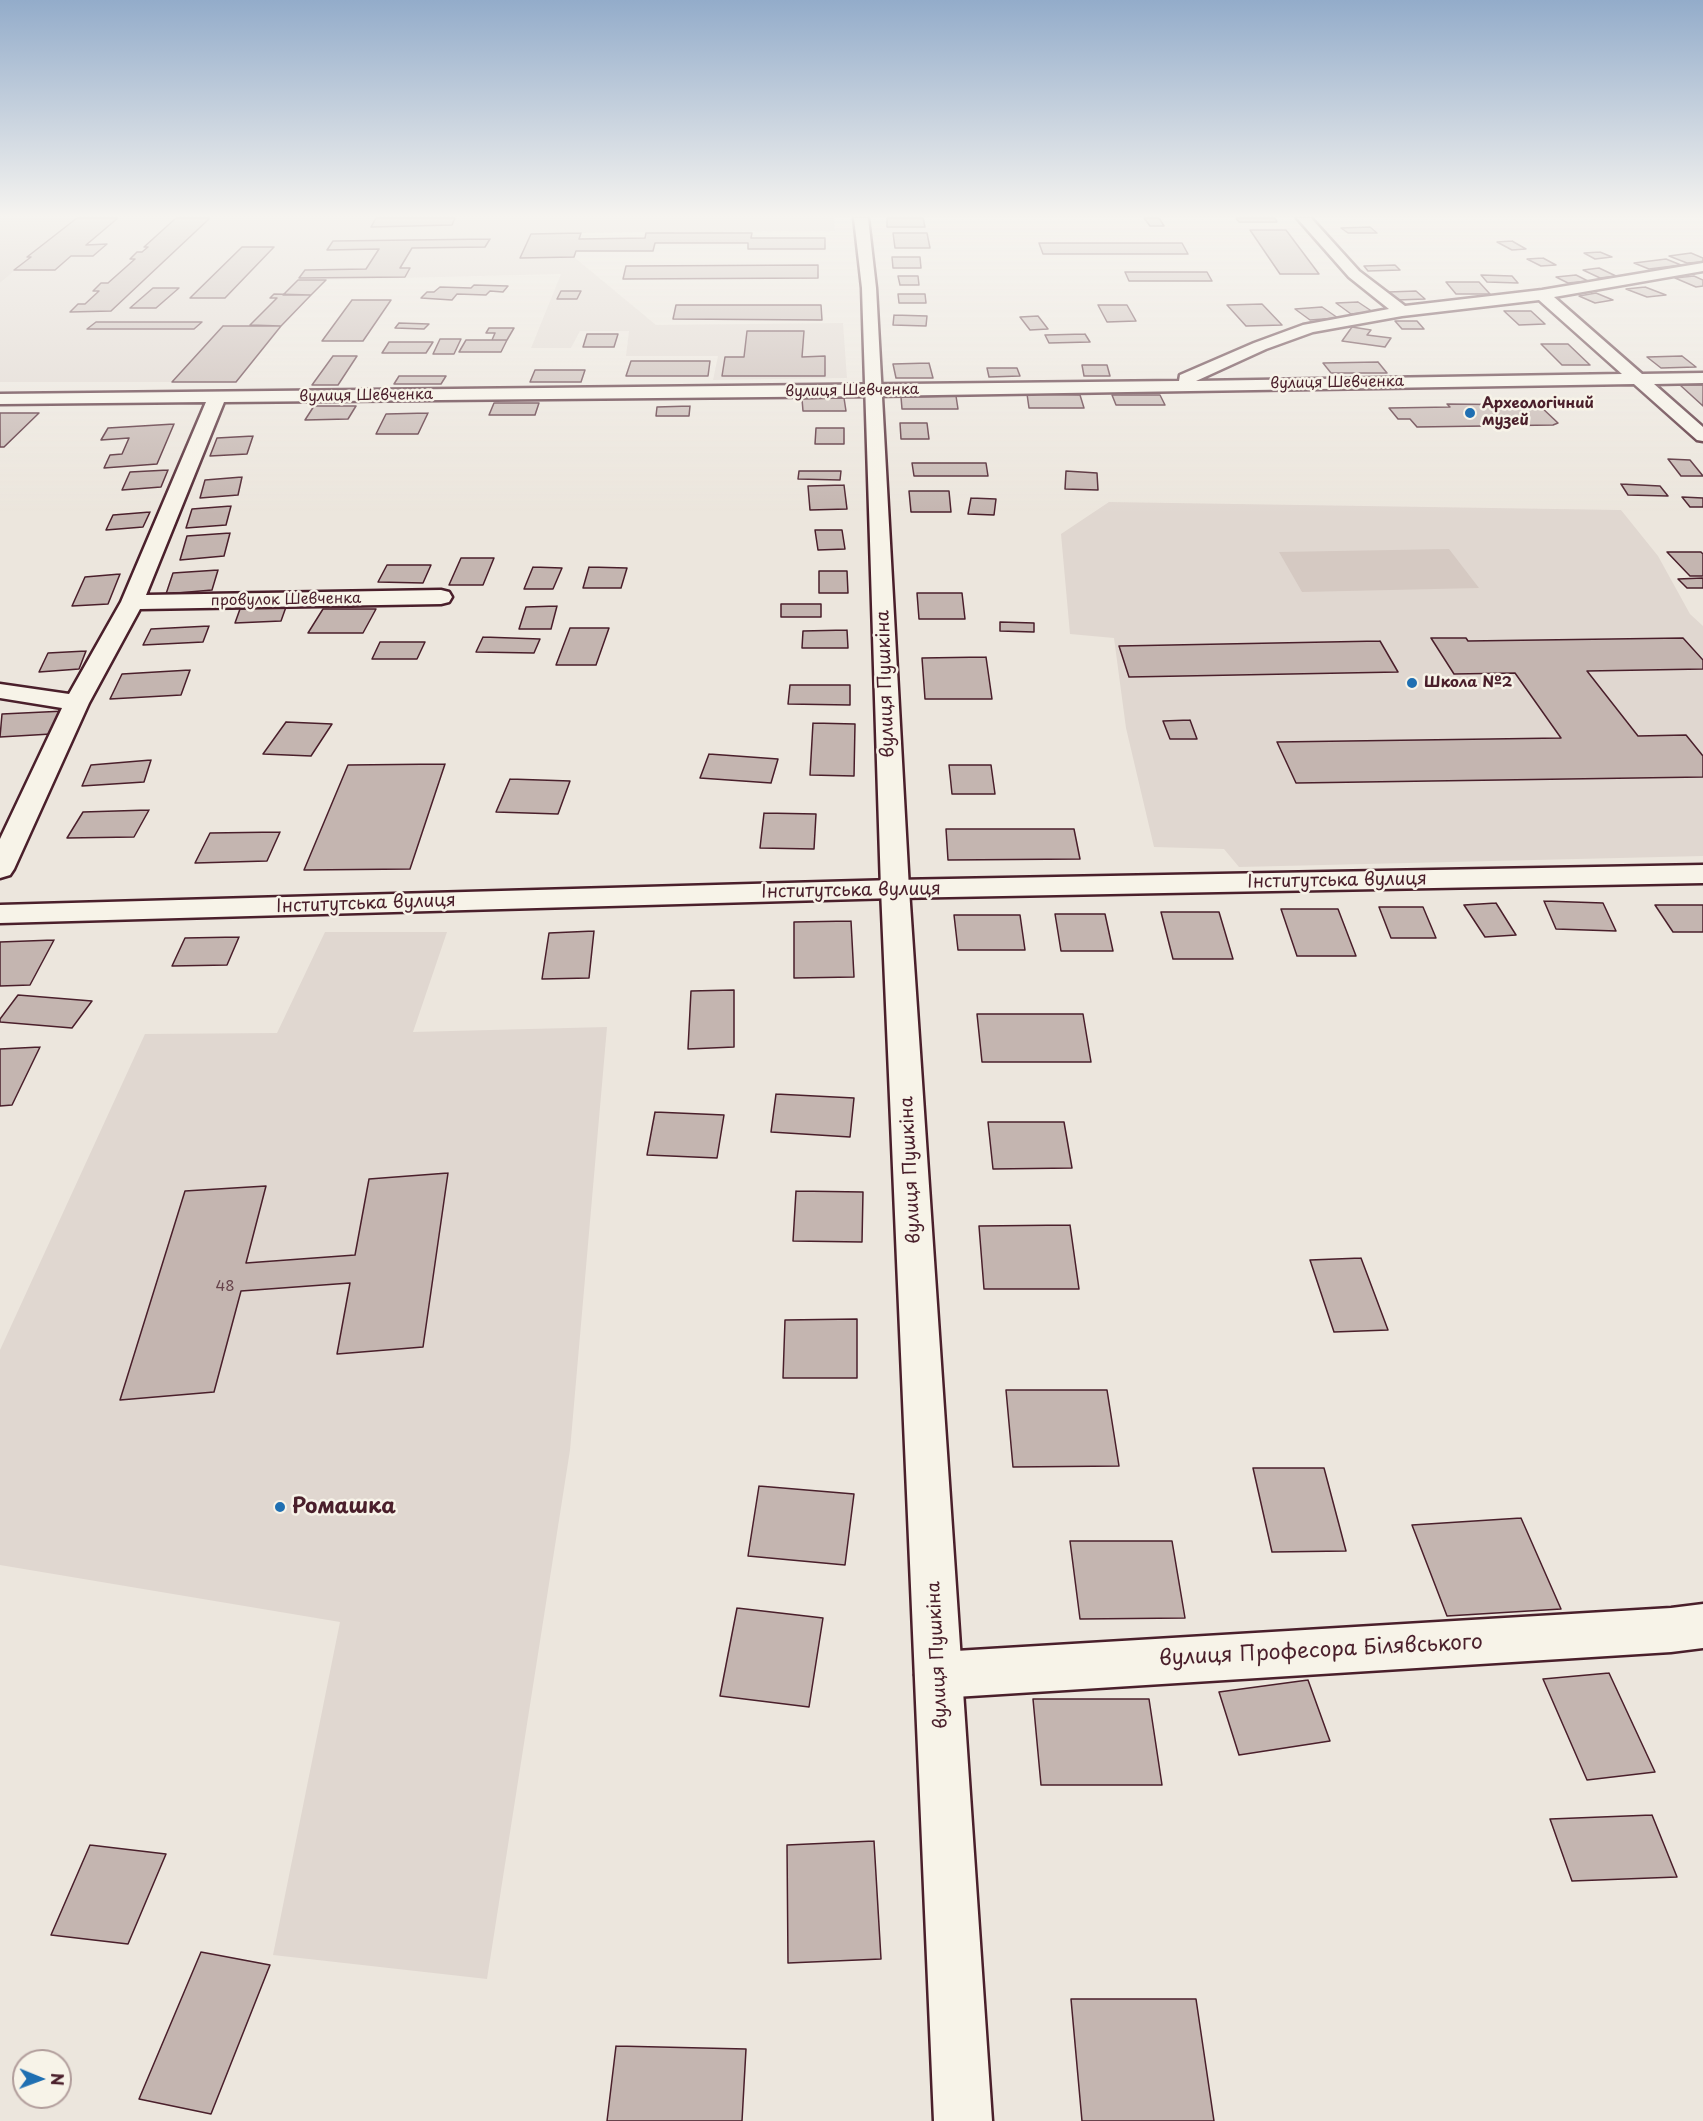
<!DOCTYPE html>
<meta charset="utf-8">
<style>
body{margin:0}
#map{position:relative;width:1703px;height:2121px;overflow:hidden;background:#ece6dd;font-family:"Playpen Sans",sans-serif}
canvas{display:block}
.north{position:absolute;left:12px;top:2049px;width:60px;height:60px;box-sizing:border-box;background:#f7f3e8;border:2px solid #b29e9c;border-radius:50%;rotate:91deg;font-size:16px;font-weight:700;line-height:24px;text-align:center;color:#4a1f2b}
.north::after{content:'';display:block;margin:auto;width:21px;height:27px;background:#1f6fb2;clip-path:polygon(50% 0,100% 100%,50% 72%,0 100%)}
</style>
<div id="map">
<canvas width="1703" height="2121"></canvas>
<div class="north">N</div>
</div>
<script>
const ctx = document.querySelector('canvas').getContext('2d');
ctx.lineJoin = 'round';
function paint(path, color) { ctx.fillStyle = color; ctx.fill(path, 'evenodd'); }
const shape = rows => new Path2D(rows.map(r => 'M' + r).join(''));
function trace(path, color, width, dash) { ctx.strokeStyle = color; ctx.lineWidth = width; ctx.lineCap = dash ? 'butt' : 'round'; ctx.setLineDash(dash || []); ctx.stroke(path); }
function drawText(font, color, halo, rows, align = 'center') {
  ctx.font = font + ' "Playpen Sans",sans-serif'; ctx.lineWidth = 5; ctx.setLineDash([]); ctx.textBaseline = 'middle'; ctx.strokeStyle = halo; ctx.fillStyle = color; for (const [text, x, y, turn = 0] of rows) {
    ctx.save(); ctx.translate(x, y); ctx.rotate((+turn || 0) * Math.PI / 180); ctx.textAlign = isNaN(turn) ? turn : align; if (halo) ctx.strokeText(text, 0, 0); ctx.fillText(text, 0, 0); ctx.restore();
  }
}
const built = shape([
 [77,218,834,218,835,231,581,233,574,257,656,325,843,323,847,378,713,380,718,356,626,356,629,331,580,331,571,348,531,348,561,274,326,280,281,326,236,382,0,382,0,283,30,257,27,257],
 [1109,502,1621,510,1658,556,1690,614,1703,626,1703,856,1239,867,1224,849,1154,847,1126,728,1114,638,1070,634,1061,534],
 [325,932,447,932,413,1032,607,1027,570,1450,487,1979,273,1955,340,1622,0,1565,0,1350,145,1034,277,1033]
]);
const green = shape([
 [0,218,77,218,28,256,31,257,0,283],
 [1449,549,1479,588,1302,592,1279,552]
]);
const building = shape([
 [77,218,118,218,86,245,107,244,93,256,71,256,55,270,14,270,31,257,27,257,77,218],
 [176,218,210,218,111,311,70,312,78,304,85,304,99,291,93,291,101,283,108,283,135,259,130,259,137,252,142,252,148,247,144,247,176,218],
 [376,218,455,218,452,225,371,227,376,218],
 [887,218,923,218,925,227,887,227,887,218],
 [1144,218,1159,218,1164,226,1150,226,1144,218],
 [1236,218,1275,218,1277,222,1239,222,1236,218],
 [1370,227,1377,233,1348,233,1341,228,1370,227],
 [1250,230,1286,230,1319,274,1280,274,1250,230],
 [581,233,579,239,645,238,646,233,752,233,751,238,825,238,825,249,748,249,748,243,655,243,653,251,576,251,574,257,520,258,531,234,581,233],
 [893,233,927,233,930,248,895,248,893,233],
 [490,239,485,247,412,248,400,268,410,268,405,277,299,278,305,270,366,269,379,249,327,250,333,241,490,239],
 [1512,241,1526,249,1512,250,1497,242,1512,241],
 [1039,243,1182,243,1188,254,1043,254,1039,243],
 [242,247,274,247,225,298,190,298,242,247],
 [1600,252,1612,257,1595,259,1584,253,1600,252],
 [1691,253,1703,258,1703,262,1687,263,1669,256,1691,253],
 [892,257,920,257,921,268,893,268,892,257],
 [1543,258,1556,265,1541,266,1527,259,1543,258],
 [1666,259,1681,265,1649,269,1634,263,1666,259],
 [818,265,818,278,623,279,626,266,818,265],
 [1395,265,1400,270,1368,271,1364,266,1395,265],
 [1599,268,1616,276,1600,278,1583,270,1599,268],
 [1125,272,1207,272,1212,281,1129,281,1125,272],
 [1481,275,1512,276,1518,283,1487,282,1481,275],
 [1576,275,1588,281,1568,283,1556,277,1576,275],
 [898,276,918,276,919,285,900,285,898,276],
 [1694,276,1703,280,1703,286,1696,287,1675,278,1694,276],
 [298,280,326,280,311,295,283,295,298,280],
 [1446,282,1479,282,1490,294,1456,294,1446,282],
 [474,285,508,286,503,292,490,291,486,295,457,294,452,300,421,298,427,292,434,292,440,287,471,288,474,285],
 [1645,287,1666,295,1647,297,1626,289,1645,287],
 [153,288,179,288,156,308,130,308,153,288],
 [561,291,581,291,577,299,557,299,561,291],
 [1416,291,1425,299,1397,300,1388,292,1416,291],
 [1596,293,1613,300,1595,303,1579,296,1596,293],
 [274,294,311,295,281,326,250,325,277,298,270,298,274,294],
 [898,294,925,294,926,303,899,303,898,294],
 [352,300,391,300,363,341,322,341,352,300],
 [1358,302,1373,312,1351,314,1336,303,1358,302],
 [1262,304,1282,325,1246,326,1227,305,1262,304],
 [676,305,821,305,822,320,673,319,676,305],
 [1098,305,1127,305,1136,321,1107,322,1098,305],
 [1322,307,1338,318,1310,320,1295,309,1322,307],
 [1504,311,1531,311,1545,324,1519,325,1504,311],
 [894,315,927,316,926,326,893,325,894,315],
 [1038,316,1048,329,1030,330,1020,317,1038,316],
 [1395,321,1417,321,1424,329,1402,329,1395,321],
 [96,322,202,322,194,329,87,329,96,322],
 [399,323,429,324,424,329,395,328,399,323],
 [223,326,281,326,236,382,172,382,223,326],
 [1352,327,1371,330,1367,335,1391,338,1385,347,1342,341,1352,327],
 [489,328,514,328,507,340,492,340,495,333,486,333,489,328],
 [747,331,804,331,802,357,825,356,825,376,722,376,725,357,744,357,747,331],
 [587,334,618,334,614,347,583,347,587,334],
 [1085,334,1090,342,1049,343,1045,335,1085,334],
 [440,339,461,339,454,354,433,354,440,339],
 [466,340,507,340,501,352,459,352,466,340],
 [389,342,433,342,426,353,382,353,389,342],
 [1541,344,1568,344,1590,365,1562,365,1541,344],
 [333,356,357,356,338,385,312,385,333,356],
 [1682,356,1696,367,1661,368,1647,357,1682,356],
 [631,361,710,361,708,376,626,376,631,361],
 [1378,362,1387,373,1331,373,1323,363,1378,362],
 [929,363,933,378,896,378,893,364,929,363],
 [1082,365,1107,365,1110,376,1084,376,1082,365],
 [987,368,1017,368,1020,376,989,377,987,368],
 [535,370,585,370,581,382,530,382,535,370],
 [399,376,446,376,441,384,394,384,399,376],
 [1680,385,1703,385,1703,406,1680,385],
 [1027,394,1080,395,1084,408,1029,408,1027,394],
 [1112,395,1160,395,1165,405,1116,405,1112,395],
 [956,396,958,409,902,409,901,397,956,396],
 [844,398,846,411,803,411,802,399,844,398],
 [494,403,539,403,535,415,489,415,494,403],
 [1447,404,1539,405,1558,423,1553,425,1417,427,1410,419,1398,419,1389,408,1450,407,1447,404],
 [314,406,356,406,348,419,305,420,314,406],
 [690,406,689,416,656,416,657,407,690,406],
 [0,413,39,413,4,447,0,447,0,413],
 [428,413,418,434,376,434,386,414,428,413],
 [900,423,927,423,929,439,901,439,900,423],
 [174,424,157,464,104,468,110,455,122,454,129,438,101,440,108,428,174,424],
 [816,428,844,428,844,444,815,444,816,428],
 [253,436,247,454,210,456,217,438,253,436],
 [1668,459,1690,460,1703,476,1681,476,1668,459],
 [912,463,986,463,988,476,914,476,912,463],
 [168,470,161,487,122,490,130,472,168,470],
 [799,471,841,471,840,480,798,479,799,471],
 [1066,471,1097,473,1098,490,1065,489,1066,471],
 [242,477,238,495,200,498,205,480,242,477],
 [1621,484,1660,486,1668,496,1628,495,1621,484],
 [844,485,847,509,810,510,808,486,844,485],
 [909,491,949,491,951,512,911,512,909,491],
 [1682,497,1703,498,1703,507,1690,507,1682,497],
 [971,498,996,499,994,515,968,514,971,498],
 [231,506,226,525,186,528,192,509,231,506],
 [150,512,143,527,106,530,113,515,150,512],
 [815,530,842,530,845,549,818,550,815,530],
 [230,533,224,556,180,560,187,536,230,533],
 [1667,552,1701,552,1703,554,1703,576,1690,576,1667,552],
 [461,558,494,558,483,585,449,585,461,558],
 [387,565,431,565,423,583,378,582,387,565],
 [533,567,562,568,553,589,524,589,533,567],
 [589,567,627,568,621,588,583,588,589,567],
 [218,570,212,590,166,594,173,573,218,570],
 [819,571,847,571,848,593,819,593,819,571],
 [120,574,108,604,72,606,85,577,120,574],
 [1703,578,1703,588,1687,588,1678,579,1703,578],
 [917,593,962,593,965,619,919,619,917,593],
 [781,604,821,604,821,617,781,617,781,604],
 [557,606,551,629,519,629,526,607,557,606],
 [286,607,281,621,235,623,240,609,286,607],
 [323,609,376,609,363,633,308,633,323,609],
 [1000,622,1034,623,1034,632,1000,631,1000,622],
 [209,626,203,642,143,645,151,629,209,626],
 [570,628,609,628,596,665,556,665,570,628],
 [847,630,848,648,802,648,803,631,847,630],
 [483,637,540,639,534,653,476,652,483,637],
 [1431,638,1466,638,1468,641,1683,638,1703,660,1703,669,1587,671,1638,736,1686,735,1703,756,1703,777,1296,783,1277,742,1561,738,1515,673,1454,674,1431,638],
 [1380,641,1398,672,1129,677,1119,646,1380,641],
 [380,642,425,642,417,659,372,659,380,642],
 [86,651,79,669,39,672,48,653,86,651],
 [986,657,992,699,925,699,922,658,986,657],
 [190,670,181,695,110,699,122,674,190,670],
 [790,685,850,685,850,705,788,704,790,685],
 [65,711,51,734,0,737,2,714,65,711],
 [1190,720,1197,739,1170,739,1163,721,1190,720],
 [286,722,332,724,311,756,263,754,286,722],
 [813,723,855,724,854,776,810,775,813,723],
 [709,754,778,759,771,783,700,778,709,754],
 [151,760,144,782,82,786,91,765,151,760],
 [445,764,410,869,304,870,348,765,445,764],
 [949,765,991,765,995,794,952,794,949,765],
 [510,779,570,781,558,814,496,812,510,779],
 [149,810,134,837,67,838,83,812,149,810],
 [764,813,816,814,814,849,760,848,764,813],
 [946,829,1074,829,1080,859,948,860,946,829],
 [280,832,267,861,195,863,210,833,280,832],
 [1544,901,1603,903,1616,931,1556,929,1544,901],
 [1496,903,1516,935,1485,937,1464,905,1496,903],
 [1655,905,1703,905,1703,932,1673,932,1655,905],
 [1379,907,1423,907,1436,938,1391,938,1379,907],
 [1281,909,1338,909,1356,956,1297,956,1281,909],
 [1161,912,1219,912,1233,959,1173,959,1161,912],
 [1055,914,1105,914,1113,951,1061,951,1055,914],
 [954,915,1020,915,1025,950,958,950,954,915],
 [851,921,854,977,794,978,794,922,851,921],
 [594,931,589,978,542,979,549,933,594,931],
 [239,937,227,965,172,966,185,938,239,937],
 [54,940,30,985,0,986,0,942,54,940],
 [734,990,734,1047,688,1049,691,991,734,990],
 [18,995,92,1001,72,1028,0,1022,0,1019,18,995],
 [977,1014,1083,1014,1091,1062,982,1062,977,1014],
 [40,1047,12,1105,0,1106,0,1049,40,1047],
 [776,1094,854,1098,850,1137,771,1132,776,1094],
 [655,1112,724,1115,717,1158,647,1155,655,1112],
 [988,1122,1064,1122,1072,1168,993,1169,988,1122],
 [448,1173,423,1347,337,1354,350,1283,241,1291,214,1392,120,1400,185,1191,266,1186,246,1263,355,1255,369,1179,448,1173],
 [796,1191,863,1192,862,1242,793,1241,796,1191],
 [1070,1225,1079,1289,984,1289,979,1226,1070,1225],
 [1361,1258,1388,1330,1334,1332,1310,1260,1361,1258],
 [857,1319,857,1378,783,1378,785,1320,857,1319],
 [1006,1390,1107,1390,1119,1466,1013,1467,1006,1390],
 [1253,1468,1324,1468,1346,1551,1272,1552,1253,1468],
 [759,1486,854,1494,845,1565,748,1556,759,1486],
 [1521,1518,1561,1609,1447,1616,1412,1525,1521,1518],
 [1070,1541,1172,1541,1185,1618,1080,1619,1070,1541],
 [737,1608,823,1618,809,1707,720,1696,737,1608],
 [1609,1673,1655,1772,1587,1780,1543,1679,1609,1673],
 [1308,1680,1330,1741,1239,1755,1219,1692,1308,1680],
 [1033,1699,1149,1699,1162,1785,1041,1785,1033,1699],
 [1652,1815,1677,1877,1572,1881,1550,1819,1652,1815],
 [874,1841,881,1959,788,1963,787,1845,874,1841],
 [90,1845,166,1854,128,1944,51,1935,90,1845],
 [201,1952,270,1965,211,2114,139,2099,201,1952],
 [1071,1999,1196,1999,1214,2121,1082,2121,1071,1999],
 [616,2046,746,2049,742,2121,607,2121,616,2046]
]);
const minor = shape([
 [1297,218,1311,218,1359,271,1405,306,1542,290,1703,263,1703,271,1554,297,1642,374,1703,373,1703,383,1654,384,1703,427,1703,441,1697,440,1634,384,874,396,224,402,146,595,441,590,449,592,452,597,449,602,441,604,140,609,89,703,14,869,10,875,0,878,0,839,62,708,0,698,0,684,69,694,121,602,206,402,0,404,0,394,1179,381,1180,375,1254,343,1303,325,1389,309,1349,277,1297,218],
 [1539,300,1622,374,1196,381,1266,349,1313,332,1402,316,1539,300],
 [1703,865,1703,883,895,898,0,923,0,905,895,880,1703,865],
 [1703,1604,1703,1648,1671,1652,939,1698,922,1691,915,1675,922,1659,939,1652,1671,1608,1703,1604]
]);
const tertiary = shape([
 [854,218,868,218,876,288,909,889,992,2121,934,2121,881,889,862,288,854,218]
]);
const markers = [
 [1470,413,6,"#1f6fb2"],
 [1412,683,6,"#1f6fb2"],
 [280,1507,6,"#1f6fb2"]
];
const farStreetnames = [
 ["вулиця Шевченка",1337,383,-1],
 ["вулиця Шевченка",852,391,-1],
 ["вулиця Шевченка",366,396,-1],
 ["провулок Шевченка",286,600,-1]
];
const farPoinames = [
 ["Археологічний",1482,404],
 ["музей",1482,421],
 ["Школа №2",1424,683]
];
const numberNames = [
 ["48",225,1287]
];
const streetNames = [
 ["вулиця Пушкіна",886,684,-92],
 ["Інститутська вулиця",1337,881,-1],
 ["Інститутська вулиця",851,891,-1],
 ["Інститутська вулиця",366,904,-2],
 ["вулиця Пушкіна",911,1170,-93],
 ["вулиця Пушкіна",938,1655,-93]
];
const nearPoinames = [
 ["Ромашка",292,1507]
];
const nearStreetnames = [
 ["вулиця Професора Білявського",1321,1651,-3]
];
paint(built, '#e0d7d0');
paint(green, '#d5c9c2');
paint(building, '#c4b5b0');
trace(building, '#4a1f2b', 1.5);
trace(minor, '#4a1f2b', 5);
trace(tertiary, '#4a1f2b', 5);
paint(minor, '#f7f3e8');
paint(tertiary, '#f7f3e8');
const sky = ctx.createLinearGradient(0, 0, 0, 515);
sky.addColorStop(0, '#93acca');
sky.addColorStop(0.42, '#f6f4f0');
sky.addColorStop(1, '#f6f4f000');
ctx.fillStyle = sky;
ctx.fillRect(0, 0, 1703, 515);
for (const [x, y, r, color] of markers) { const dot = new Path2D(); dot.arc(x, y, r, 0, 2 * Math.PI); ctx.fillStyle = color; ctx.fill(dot); trace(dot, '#f7f3e8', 2); }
drawText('15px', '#4a1f2b', '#f7f3e8', farStreetnames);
drawText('bold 15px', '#4a1f2b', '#f7f3e8', farPoinames, 'left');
drawText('15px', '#68444c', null, numberNames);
drawText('18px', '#4a1f2b', '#f7f3e8', streetNames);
drawText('bold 21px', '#4a1f2b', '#f7f3e8', nearPoinames, 'left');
drawText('21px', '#4a1f2b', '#f7f3e8', nearStreetnames);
</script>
